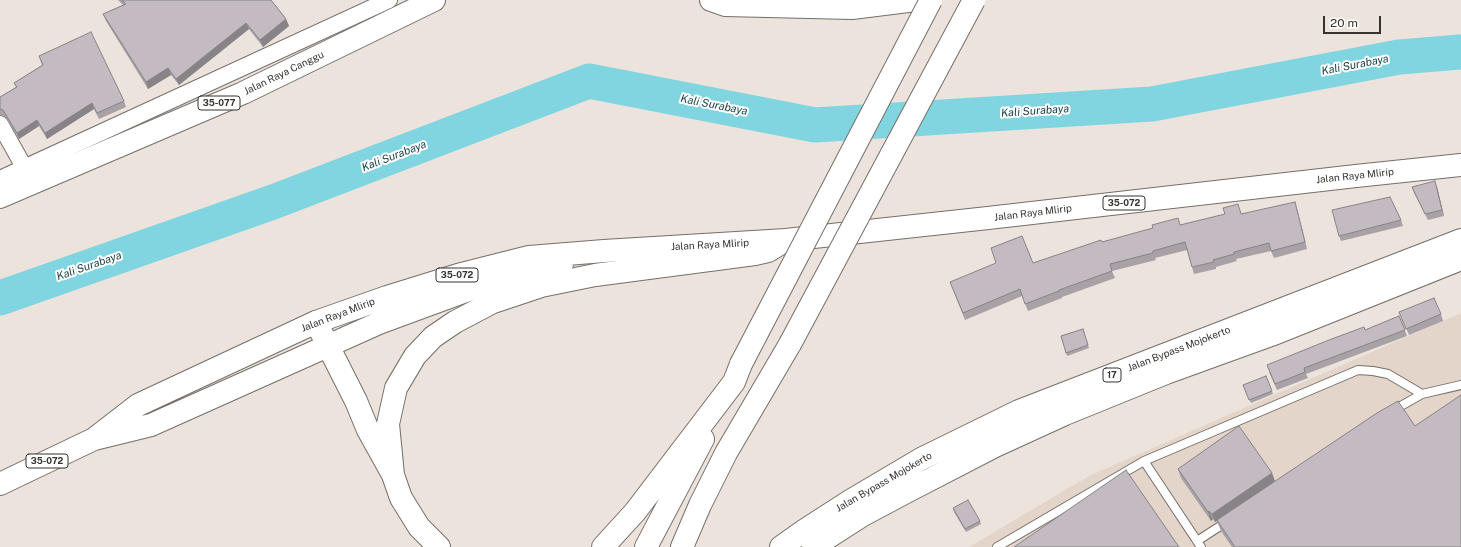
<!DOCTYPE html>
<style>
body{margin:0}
#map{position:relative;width:1461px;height:547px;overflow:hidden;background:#ebe3dc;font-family:"Public Sans",sans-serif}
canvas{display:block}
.scale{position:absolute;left:1323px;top:16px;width:58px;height:18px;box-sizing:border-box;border:2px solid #35322f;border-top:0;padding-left:5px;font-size:12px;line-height:14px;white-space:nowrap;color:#35322f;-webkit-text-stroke:3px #fff;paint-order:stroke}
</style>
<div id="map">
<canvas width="1461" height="547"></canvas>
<div class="scale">20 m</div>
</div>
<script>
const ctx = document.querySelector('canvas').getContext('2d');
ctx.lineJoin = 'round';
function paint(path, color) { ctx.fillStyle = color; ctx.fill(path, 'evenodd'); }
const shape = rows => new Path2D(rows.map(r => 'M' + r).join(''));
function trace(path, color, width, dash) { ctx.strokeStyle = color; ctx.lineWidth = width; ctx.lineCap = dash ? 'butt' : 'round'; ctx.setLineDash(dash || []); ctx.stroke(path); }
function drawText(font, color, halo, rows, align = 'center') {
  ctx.font = font + ' "Public Sans",sans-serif'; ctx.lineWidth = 4; ctx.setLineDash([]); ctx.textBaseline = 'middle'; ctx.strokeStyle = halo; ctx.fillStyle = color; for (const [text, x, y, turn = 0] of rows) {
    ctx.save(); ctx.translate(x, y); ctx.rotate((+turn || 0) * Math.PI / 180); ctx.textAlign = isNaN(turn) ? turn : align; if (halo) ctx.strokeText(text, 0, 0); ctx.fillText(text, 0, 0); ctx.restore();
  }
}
const built = shape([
 [1461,313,1461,547,969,547,1089,476]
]);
const river = shape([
 [0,298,273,202,589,81,815,125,1152,104,1399,57,1461,52]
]);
const lane = shape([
 [1392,411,1422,394,1461,385],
 [1144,461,1358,370,1373,371,1388,374,1422,394],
 [1197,541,1228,521],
 [997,547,1144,461,1201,547]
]);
const street = shape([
 [0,124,24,167],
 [0,179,389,0]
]);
const primary = shape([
 [711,0,725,5,852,8,916,0],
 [0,197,243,93,434,0],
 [94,439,138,405,316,322,387,297,458,275,529,257,604,251,786,240,988,218,1356,176,1461,165],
 [0,484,94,439,151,425,379,323,466,291,562,264]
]);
const highway = shape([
 [316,322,356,401,368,430,393,475,401,498,419,527,439,547],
 [393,475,388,424,396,388,415,356,433,337,455,322,493,302,541,286,595,275,755,254,768,251,786,240],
 [603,547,635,512,734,382,741,364],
 [646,547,703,439],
 [682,547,700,505,726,453,790,344],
 [781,547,805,530,850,501,921,459,1019,411,1461,240],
 [813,547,863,515,910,490,995,446,1065,414,1166,373,1271,335,1461,259]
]);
const highwayBridge = shape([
 [790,344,974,0],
 [741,364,931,0]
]);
const wall = shape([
 [118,0,271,0,286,19,289,26,263,47,249,29,179,85,171,75,148,89,106,21,103,14,123,5],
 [39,56,124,101,126,107,99,119,94,109,47,139,39,126,19,139,5,116,0,115,0,97,16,87,14,83,42,65],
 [1412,187,1437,187,1444,216,1428,220,1414,193],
 [1297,209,1307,249,1274,258,1271,251,1236,259,1237,261,1216,267,1216,269,1194,274,1192,267,1187,250,1155,258,1156,260,1112,271,1115,278,1062,297,1062,298,1028,311,1022,296,965,320,950,282,1033,263,1102,242,1181,225,1241,211,1241,214],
 [1401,220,1403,226,1341,241,1339,236],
 [1441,314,1443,321,1409,335,1402,318],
 [1399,316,1407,336,1306,374,1308,378,1277,390,1269,372,1365,330],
 [1083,329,1089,348,1067,356,1061,336],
 [1266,376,1273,394,1251,403,1243,385],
 [1178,469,1272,473,1275,481,1461,547,1232,547,1221,531,1217,521,1215,522,1213,519,1211,521,1181,478],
 [953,508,980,521,981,524,966,532,954,512]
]);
const shadedWall = shape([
 [286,19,289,26,263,47,260,40],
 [246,23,249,29,179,85,176,79],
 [168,68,171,75,148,89,146,82],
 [92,103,94,109,47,139,45,133],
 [37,120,39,126,19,139,17,133],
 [1435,181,1437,187,1444,216,1442,210],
 [1295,202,1297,209,1307,249,1305,242],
 [1272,473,1275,482,1215,522,1212,514],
 [1209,511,1213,519,1211,521,1208,512]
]);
const building = shape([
 [122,0,271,0,286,19,260,40,246,23,176,79,168,68,146,82,103,14,126,4,122,0],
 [91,32,124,101,97,113,92,103,45,133,37,120,17,133,3,110,0,109,0,97,17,87,14,83,43,65,39,56,91,32],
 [1435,181,1442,210,1425,214,1412,187,1435,181],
 [1390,197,1401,220,1339,236,1332,210,1390,197],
 [1295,202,1305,242,1271,251,1269,243,1234,252,1234,254,1213,260,1214,262,1192,267,1185,242,1153,251,1153,253,1110,264,1112,271,1059,290,1059,291,1025,304,1020,289,963,313,950,282,996,263,991,248,1022,236,1033,263,1101,240,1102,242,1153,228,1152,225,1178,218,1180,225,1225,214,1223,208,1238,204,1241,214,1295,202],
 [1434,298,1441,314,1406,329,1399,312,1434,298],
 [1399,316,1405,330,1304,368,1305,372,1275,384,1267,365,1329,340,1364,327,1365,330,1399,316],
 [1083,329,1088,345,1066,353,1061,336,1083,329],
 [1266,376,1272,391,1249,400,1243,385,1266,376],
 [1461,395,1461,547,1235,547,1217,520,1377,413,1398,401,1415,426,1461,395],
 [1239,426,1272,473,1212,514,1209,511,1208,512,1178,469,1239,426],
 [1126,470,1179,547,1014,547,1126,470],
 [968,500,980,521,965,529,953,508,968,500]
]);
const shields = [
 [219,103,42],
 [1124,203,42],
 [457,275,42],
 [1112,375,18],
 [47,461,42]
];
const shieldNames = [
 ["35-077",219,103],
 ["35-072",1124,203],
 ["35-072",457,275],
 ["17",1112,375],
 ["35-072",47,461]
];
const streetNames = [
 ["Jalan Raya Canggu",284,73,-26],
 ["Jalan Raya Mlirip",1355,176,-6],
 ["Jalan Raya Mlirip",1033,213,-7],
 ["Jalan Raya Mlirip",710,245,-3],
 ["Jalan Raya Mlirip",338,315,-21],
 ["Jalan Bypass Mojokerto",1179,349,-21],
 ["Jalan Bypass Mojokerto",884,482,-30]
];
const waterNames = [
 ["Kali Surabaya",1355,65,-11],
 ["Kali Surabaya",714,105,11],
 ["Kali Surabaya",1035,111,-4],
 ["Kali Surabaya",394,156,-21],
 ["Kali Surabaya",89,266,-19]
];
paint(built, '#e3d5c9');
trace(river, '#80d5e1', 35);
trace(lane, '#766f69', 10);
trace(street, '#766f69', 18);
trace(primary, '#766f69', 24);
trace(highway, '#766f69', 24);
trace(lane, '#fff', 8);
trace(street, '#fff', 16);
trace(primary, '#fff', 22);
trace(highway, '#fff', 22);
trace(highwayBridge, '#766f69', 24, []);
trace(highwayBridge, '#fff', 22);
paint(wall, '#a8a1a6');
paint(shadedWall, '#888387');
paint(building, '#c3bbc1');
trace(building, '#888387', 1);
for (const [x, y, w] of shields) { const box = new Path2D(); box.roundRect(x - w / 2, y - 7, w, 14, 3); ctx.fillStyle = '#fff'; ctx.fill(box); trace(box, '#35322f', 1); }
drawText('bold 9px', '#35322f', null, shieldNames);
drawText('10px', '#35322f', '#fff', streetNames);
drawText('italic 11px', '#1a4348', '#fff', waterNames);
</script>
